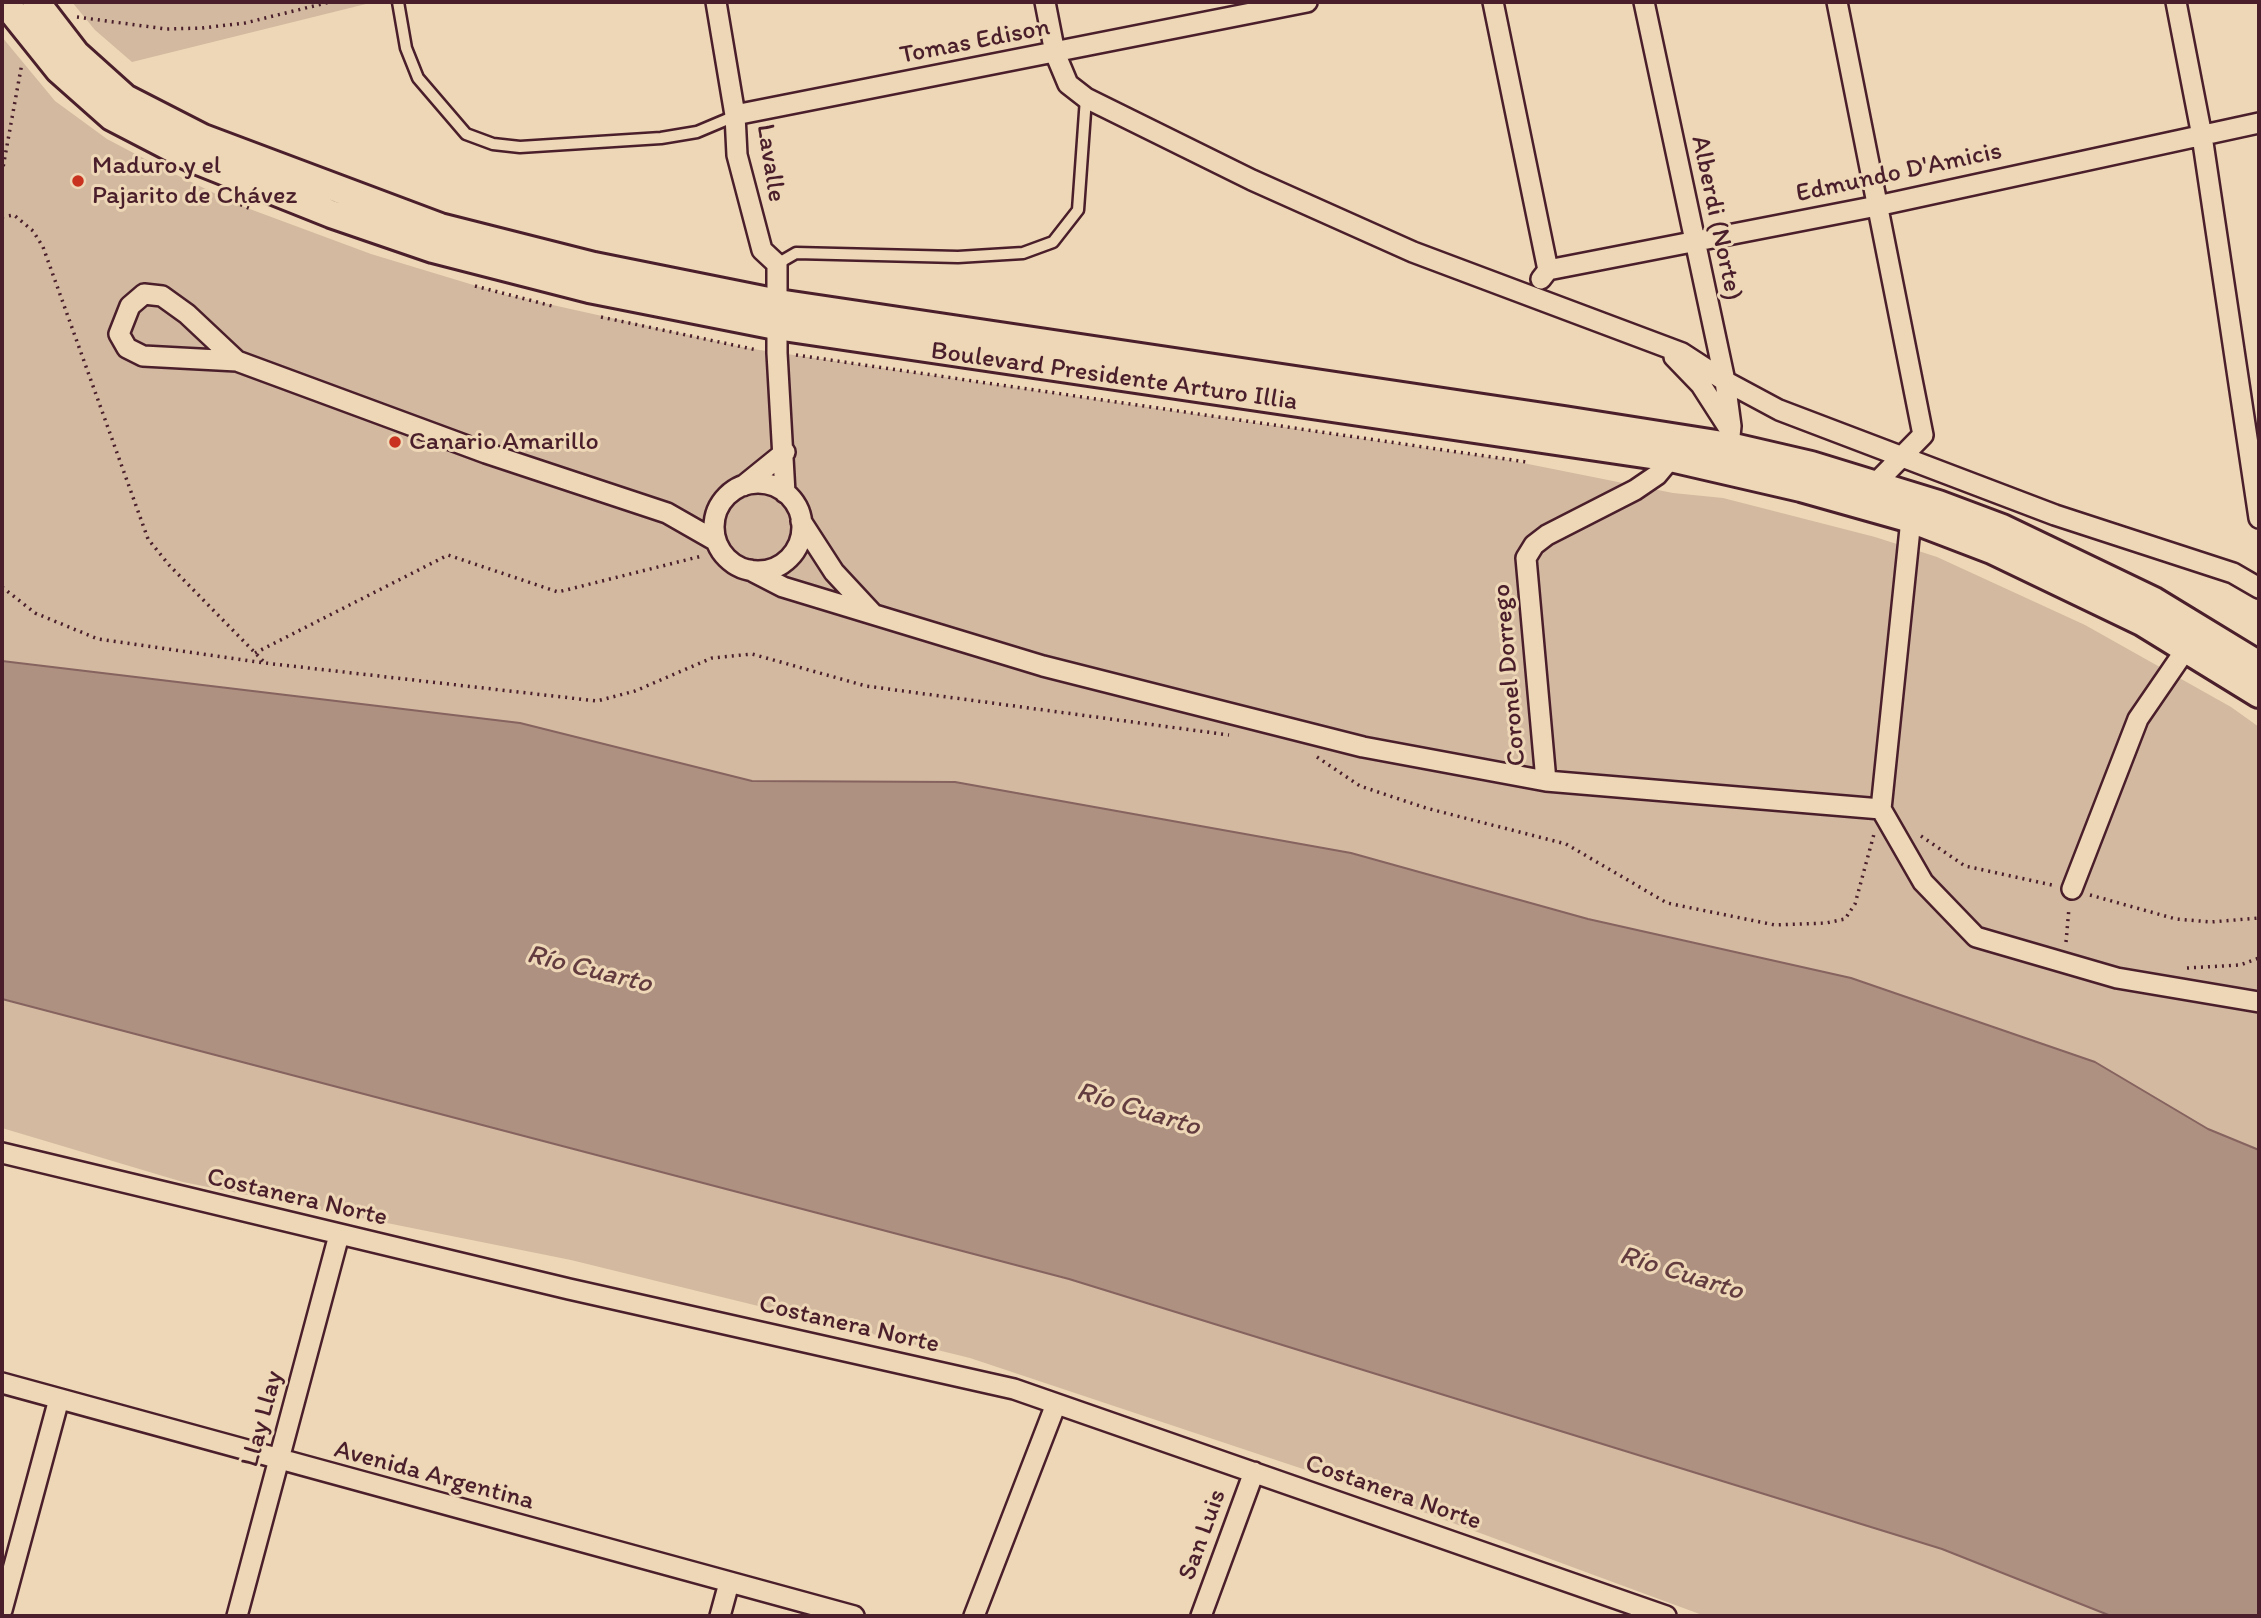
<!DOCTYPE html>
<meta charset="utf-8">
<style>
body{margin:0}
#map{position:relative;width:2261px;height:1618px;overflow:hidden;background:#edd7b6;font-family:Itim,sans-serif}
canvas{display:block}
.frame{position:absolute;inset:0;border:4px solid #4a1f2b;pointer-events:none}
</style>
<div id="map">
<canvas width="2261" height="1618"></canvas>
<div class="frame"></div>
</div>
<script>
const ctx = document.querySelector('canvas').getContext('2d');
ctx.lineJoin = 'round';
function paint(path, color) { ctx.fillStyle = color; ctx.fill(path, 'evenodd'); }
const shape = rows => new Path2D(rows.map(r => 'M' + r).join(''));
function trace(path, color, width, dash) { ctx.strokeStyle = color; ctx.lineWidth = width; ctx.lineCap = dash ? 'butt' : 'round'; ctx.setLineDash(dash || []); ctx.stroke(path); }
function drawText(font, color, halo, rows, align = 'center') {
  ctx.font = font + ' Itim,sans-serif'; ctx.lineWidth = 6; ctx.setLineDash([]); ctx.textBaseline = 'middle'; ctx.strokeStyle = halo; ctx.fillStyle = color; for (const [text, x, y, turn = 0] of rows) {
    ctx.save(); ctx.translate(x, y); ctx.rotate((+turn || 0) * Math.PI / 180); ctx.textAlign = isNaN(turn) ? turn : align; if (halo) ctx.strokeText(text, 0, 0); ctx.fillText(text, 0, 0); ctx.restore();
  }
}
const green = shape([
 [72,2,374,2,132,62,95,30],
 [2,37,55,101,107,139,160,167,239,205,371,254,503,294,746,348,1508,460,1673,493,1723,498,1875,537,1937,557,2085,625,2231,707,2259,727,2259,1150,2208,1129,1588,919,1351,853,955,782,752,781,520,723,2,661],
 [2,999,1069,1279,1942,1549,2111,1616,1705,1616,1339,1481,970,1358,571,1260,183,1182,2,1128]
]);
const water = shape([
 [2,661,520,723,752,781,955,782,1351,853,1588,919,1851,978,2095,1062,2208,1129,2259,1150,2259,1616,2111,1616,1942,1549,1069,1279,2,999,2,661]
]);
const path = shape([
 [77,17,166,29,202,28,245,23,330,2],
 [2,173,22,63],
 [234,202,253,210],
 [2,217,14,215,33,231,43,247,148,539,169,565,264,662],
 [475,286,556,307],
 [601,317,757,350],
 [796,355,1526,462],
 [2,587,35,613,98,639,265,663,597,701,635,691,712,658,752,654,866,686,1229,735],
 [255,653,448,555,558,592,702,556],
 [1317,757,1360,786,1426,808,1566,844,1667,903,1775,925,1826,923,1845,919,1855,904,1874,834],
 [1921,836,1965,866,2052,885],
 [2090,895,2176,919,2211,922,2259,918],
 [2066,942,2069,908],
 [2187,968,2240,965,2259,958]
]);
const lane = shape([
 [398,2,406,48,418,78,466,134,493,144,520,147,661,138,697,132,735,116],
 [777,264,796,253,958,257,1023,253,1053,242,1078,210,1086,98]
]);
const street = shape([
 [716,2,735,115,737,155,762,250,777,264,777,353,785,493],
 [1045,2,1055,53,1068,84,1086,98,1252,180,1413,252,1682,353,1725,381,1779,410,2055,515,2233,573,2259,588],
 [1493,2,1548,270,1541,279],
 [1644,2,1725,381,1731,426,1729,446],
 [1837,2,1923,435,1875,484,1872,494],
 [2176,2,2202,136,2259,518],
 [735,115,1307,2],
 [1548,270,1877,206,2259,123],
 [1674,357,1701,385,1728,427],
 [237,361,187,314,162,296,144,294,130,306,119,334,127,348,143,356,237,361,486,453,667,513,716,541],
 '714 527a44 44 0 1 1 88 0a44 44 0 1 1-88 0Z',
 [743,486,785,452],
 [1911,519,1881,809,1923,882,1976,937,2117,978,2259,1002],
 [801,521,834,572,873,614],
 [750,570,783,587,1043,666,1363,747,1546,781,1881,809],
 [1546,781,1526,558,1534,545,1547,535,1635,490,1657,475,1677,451],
 [2072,889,2138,719,2186,649],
 [2,1153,569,1289,1014,1389,1666,1616],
 [2,1383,854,1616],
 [2,1610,59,1399],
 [237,1616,339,1235],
 [720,1616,729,1583],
 [974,1616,1056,1404],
 [1201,1616,1254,1472]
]);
const secondary = shape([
 [36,2,76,54,125,98,203,138,440,227,594,266,778,303,1564,420,1729,446,1811,465,1938,504,2002,528,2154,601,2259,665],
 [2,3,10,9,59,70,112,117,193,159,331,214,433,249,589,289,776,326,1671,458,1801,488,1911,519,1992,550,2142,622,2259,694]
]);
const markers = [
 [78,181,7,"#c8321e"],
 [395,442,7,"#c8321e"]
];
const streetNames = [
 ["Tomas Edison",975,42,-11],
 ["Lavalle",770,163,81],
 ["Edmundo D'Amicis",1899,173,-12],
 ["Alberdi (Norte)",1716,218,78],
 ["Boulevard Presidente Arturo Illia",1114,377,8],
 ["Coronel Dorrego",1510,675,-95],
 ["Costanera Norte",297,1198,13],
 ["Costanera Norte",849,1325,13],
 ["Llay Llay",263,1419,-75],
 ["Avenida Argentina",434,1476,15],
 ["Costanera Norte",1393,1493,19],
 ["San Luis",1203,1535,-70]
];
const poiNames = [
 ["Maduro y el",92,166],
 ["Pajarito de Chávez",92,196],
 ["Canario Amarillo",409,442]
];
const waterNames = [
 ["Río Cuarto",589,970,14],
 ["Río Cuarto",1138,1110,17],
 ["Río Cuarto",1681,1274,17]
];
paint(green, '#d2b9a0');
paint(water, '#ae9181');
trace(water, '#86635f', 2);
trace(lane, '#4a1f2b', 15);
trace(street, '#4a1f2b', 24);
trace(secondary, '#4a1f2b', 32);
trace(path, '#4a1f2b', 3.5, [2, 5]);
trace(lane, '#edd7b6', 10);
trace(street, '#edd7b6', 19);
trace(secondary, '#edd7b6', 26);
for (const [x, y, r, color] of markers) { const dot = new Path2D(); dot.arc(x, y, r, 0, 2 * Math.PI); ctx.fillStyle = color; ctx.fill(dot); trace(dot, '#edd7b6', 2.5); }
drawText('26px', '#4a1f2b', '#edd7b6', streetNames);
drawText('26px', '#4a1f2b', '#edd7b6', poiNames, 'left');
drawText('italic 28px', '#633c40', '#edd7b6', waterNames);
</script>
